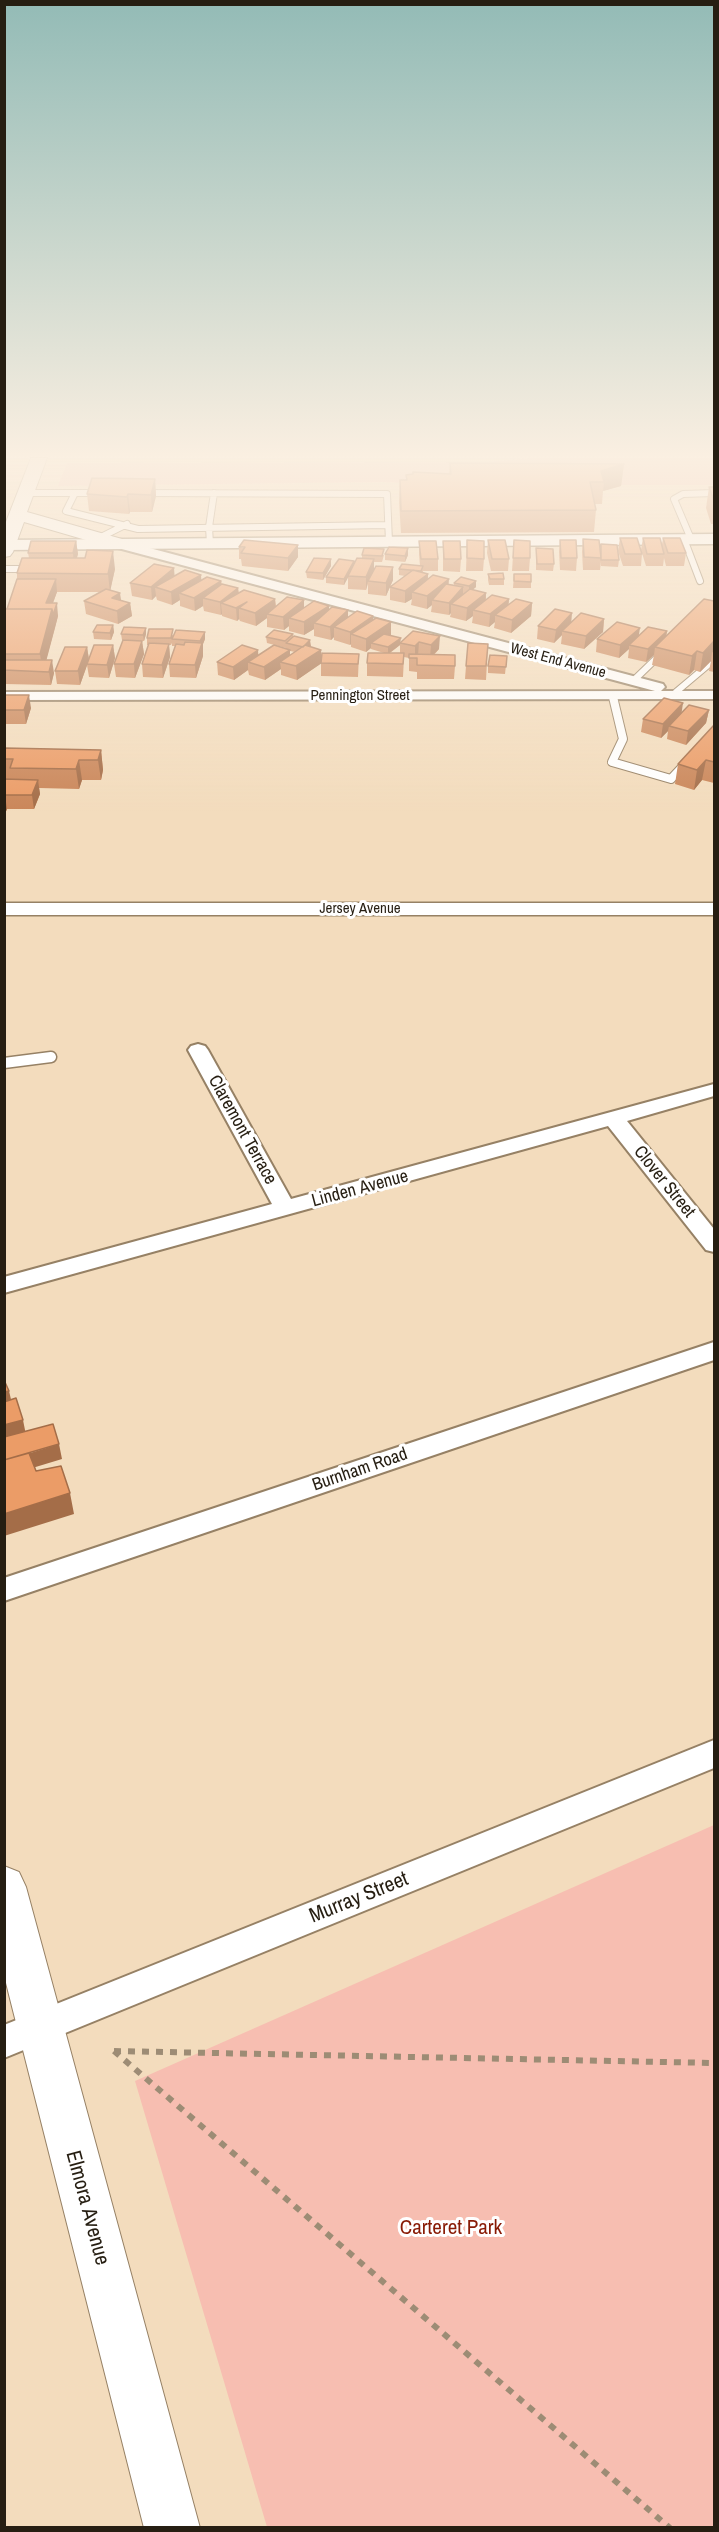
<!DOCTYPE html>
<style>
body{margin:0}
#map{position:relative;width:719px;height:2532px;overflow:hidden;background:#f3dcbd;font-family:"Archivo Narrow",sans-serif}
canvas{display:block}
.frame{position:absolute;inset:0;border:6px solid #261e12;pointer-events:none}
</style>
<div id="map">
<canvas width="719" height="2532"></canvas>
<div class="frame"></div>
</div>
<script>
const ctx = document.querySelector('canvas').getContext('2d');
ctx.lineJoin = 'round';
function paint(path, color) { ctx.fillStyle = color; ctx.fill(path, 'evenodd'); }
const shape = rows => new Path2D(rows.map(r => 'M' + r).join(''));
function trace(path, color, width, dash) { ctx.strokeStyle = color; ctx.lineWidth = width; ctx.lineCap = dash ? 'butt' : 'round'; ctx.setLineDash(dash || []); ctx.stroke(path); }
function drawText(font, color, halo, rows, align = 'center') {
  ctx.font = font + ' "Archivo Narrow",sans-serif'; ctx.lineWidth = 6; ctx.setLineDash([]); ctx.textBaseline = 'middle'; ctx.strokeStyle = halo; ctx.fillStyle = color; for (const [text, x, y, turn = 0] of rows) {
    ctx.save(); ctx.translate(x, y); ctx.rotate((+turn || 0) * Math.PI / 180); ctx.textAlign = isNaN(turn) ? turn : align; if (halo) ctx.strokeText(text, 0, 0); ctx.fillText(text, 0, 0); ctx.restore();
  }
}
const green = shape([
 [529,458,714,458,714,485,449,485,384,482,58,486,67,463,487,462],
 [714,1825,714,2527,267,2527,135,2081]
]);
const path = shape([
 [114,2051,670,2528],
 [114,2051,714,2063]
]);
const serviceFar2 = shape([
 [26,493,75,493],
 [100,493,75,493,66,511,138,529,387,525],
 [142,493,387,494,389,542],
 [99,538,127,524],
 [684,539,700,581],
 [691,539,674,499,683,494,714,493],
 [210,544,209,527,214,493],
 [4,569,31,569],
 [633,681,663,652],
 [676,692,714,660],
 [613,695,614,698]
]);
const serviceFar1 = shape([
 [613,697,623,739,612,762,671,779,686,763]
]);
const service = shape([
 [4,1063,51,1057]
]);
const minor = shape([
 [123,541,663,684,665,687,661,691,714,691,714,699,4,700,4,692,655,691,118,548,117,545,118,542,123,541],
 [198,1044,205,1046,208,1050,291,1199,714,1084,714,1096,627,1121,714,1229,714,1252,706,1250,608,1126,4,1293,4,1277,272,1204,188,1050,191,1046,198,1044],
 [714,1342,714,1360,4,1601,4,1578,714,1342],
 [714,1740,714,1768,4,2058,4,2025,714,1740]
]);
const tertiary = shape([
 [714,534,714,544,4,550,4,540,714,534],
 [4,903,714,903,714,915,4,915,4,903]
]);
const secondary = shape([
 [31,458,47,458,27,512,129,541,132,545,129,549,117,549,24,522,13,552,10,556,4,557,4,527,31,458],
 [4,1866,19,1872,26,1887,200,2528,144,2528,4,1975,4,1866]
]);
const wall = shape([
 [450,463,624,464,621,486,603,491,602,504,595,504,596,510,594,532,401,533,399,502,400,480,406,480,406,475,449,474],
 [155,479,156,496,152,512,130,512,129,514,89,511,87,494],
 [709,487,714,487,714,524,711,524,706,508],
 [620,538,642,554,641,566,623,566,618,551],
 [643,538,662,544,663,538,686,553,684,566,666,566,664,558,663,566,646,566,641,550],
 [583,539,619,560,618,567,601,566,601,562,600,570,583,570,582,552],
 [467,540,484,559,483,571,466,571],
 [488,540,509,559,508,571,491,571,487,553],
 [514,540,530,558,529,571,512,571],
 [560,540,577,558,576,571,560,570,559,552],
 [76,541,78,554,77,558,115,569,110,590,121,600,130,603,132,616,118,624,86,614,84,601,100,592,57,592,53,603,58,616,46,660,54,673,51,685,4,684,4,609,7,609,17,579,17,573,29,558,28,553],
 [419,541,438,559,438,571,423,571,423,573,428,574,428,580,454,585,454,583,476,581,476,587,472,590,486,593,486,600,509,599,508,605,532,603,531,616,511,633,494,628,495,622,489,627,472,623,473,616,466,621,450,617,451,613,449,615,431,612,432,605,427,609,411,605,412,599,405,603,390,600,390,587,405,576,399,575,399,569,420,566,419,554],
 [443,541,461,559,460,572,443,571],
 [239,547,298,557,288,571,242,566,241,559,239,559],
 [536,548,554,564,553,571,536,570],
 [385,554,408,555,405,562,385,560],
 [362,555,384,555,382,562,374,562,374,570,393,580,386,596,368,594,368,584,366,590,348,589,348,576,344,585,326,583,326,577,354,561,354,564,362,558],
 [331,559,331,566,323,580,307,578,306,572],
 [174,568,174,576,201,575,201,580,221,581,222,584,238,588,239,593,275,599,276,606,304,600,304,608,329,606,329,610,348,617,373,616,373,620,391,622,390,636,401,643,413,631,439,649,434,655,455,666,454,679,417,679,417,672,409,671,409,658,404,657,403,677,367,676,367,663,384,653,371,649,371,648,366,652,351,647,351,644,350,645,334,640,334,637,331,640,314,636,314,629,304,635,289,631,289,626,284,630,267,627,267,618,256,626,240,621,239,619,237,621,222,616,222,614,221,615,204,611,203,606,195,611,180,606,180,600,172,605,157,600,156,596,152,600,132,596,130,583],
 [400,645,400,653,390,653],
 [488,574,504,579,504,585,489,585,488,580],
 [514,574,531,574,531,588,513,588],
 [714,601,714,672,709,671,711,661,700,672,694,670,689,675,652,665,654,655,646,662,628,658,629,649,619,658,596,652,597,639,638,636,667,631,666,636],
 [604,619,603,632,584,649,561,644,562,635,554,643,537,639,538,626],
 [113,625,114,632,111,640,94,639,93,632],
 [121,634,146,634,144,641,142,641,144,654,135,678,116,677,114,664,123,640,122,640],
 [293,634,293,636,310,646,321,659,359,654,358,677,321,676,321,663,297,680,281,675,281,669,265,680,249,675,248,670,234,680,218,675,217,662,258,655,286,649,286,648,267,643,266,637],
 [290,651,295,652,290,655],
 [174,635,205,639,203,644,203,656,196,678,170,677,169,664,175,646,172,646,172,643,171,645,169,645,170,657,163,678,143,677,142,664,149,645,147,645,147,638],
 [488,644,486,680,465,679,466,666],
 [113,645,115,658,109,678,89,677,87,665,80,685,57,684,55,671,87,647,89,659],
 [507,656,505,674,488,673,488,666],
 [4,695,31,708,26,724,4,724],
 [709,710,706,723,686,745,667,739,668,731,661,738,641,732,643,719,682,712],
 [714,725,714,783,702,780,694,790,675,784,678,764],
 [4,748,101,750,103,770,101,780,82,780,79,789,39,788,40,794,34,809,7,809,4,816,4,779,11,779,4,779]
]);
const shadedWall = shape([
 [624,464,621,486,603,491,604,482,601,471],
 [155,479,156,496,152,512,151,495],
 [128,494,130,512,129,514,127,497],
 [76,541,78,554,74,566,73,553],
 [298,545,298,557,288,571,288,558],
 [408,548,408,555,405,562,405,556],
 [113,551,115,569,110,592,108,574],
 [331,559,331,566,323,580,323,573],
 [374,559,374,572,368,581,366,590,366,577],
 [354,561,354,567,344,585,344,579],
 [393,567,393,580,386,596,386,583],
 [174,568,175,581,155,587,156,596,152,600,151,587],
 [428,574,427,587,412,592,412,599,405,603,405,591],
 [201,575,202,588,179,593,180,600,172,605,171,592],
 [56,579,57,592,48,616,46,603],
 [449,579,448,592,432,600,432,605,427,609,427,596],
 [221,581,222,594,203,598,203,606,195,611,194,598],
 [476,581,476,587,469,593,469,586],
 [463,587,463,599,451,604,451,613,449,615,449,603],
 [238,588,239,601,221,603,222,614,221,615,220,602],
 [120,593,122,606,113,611,112,598],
 [486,593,485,606,473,610,473,616,466,621,467,608],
 [275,599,276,612,267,614,267,618,256,626,255,613],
 [509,599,508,612,495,615,495,622,489,627,490,614],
 [304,600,304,613,289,618,289,626,284,630,283,617],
 [247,602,239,608,239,619,237,621,236,608],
 [57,603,58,616,55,628,53,615],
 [130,603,132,616,118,624,117,611],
 [532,603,531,616,511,633,512,620],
 [329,606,329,619,314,623,314,629,304,635,304,622],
 [52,609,55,628,43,673,40,654],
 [348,610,348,623,334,627,334,637,331,640,330,627],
 [572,613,571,626,562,631,562,635,554,643,556,630],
 [373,616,373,629,351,634,351,644,350,645,350,632],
 [604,619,603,632,584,649,586,636],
 [391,622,391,635,377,644,371,643,371,648,366,652,366,639],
 [113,625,114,632,111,640,110,633],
 [146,628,146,634,144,641,143,635],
 [640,628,638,641,629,645,629,649,619,658,620,645],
 [667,631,665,645,655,647,654,655,646,662,648,649],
 [205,632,205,639,203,644,203,656,196,678,195,665,201,648,200,641],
 [440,636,439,649,430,658,431,645],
 [401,638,400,645,388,654,388,647],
 [310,640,311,646,303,647],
 [142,641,144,654,135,678,134,664],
 [714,641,714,653,712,652,711,661,700,672,703,653],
 [419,642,418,656,415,659,415,646],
 [169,644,170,657,163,678,162,665],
 [113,645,115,658,109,678,107,665],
 [87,647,89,660,80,685,78,671],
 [258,650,259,663,248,662,248,670,234,680,233,667],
 [290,650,290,663,280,662,281,669,265,680,264,667],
 [321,650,322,663,297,680,296,666],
 [697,651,694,670,689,675,692,656],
 [52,660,54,673,51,685,49,672],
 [29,695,31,708,26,724,24,710],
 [683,703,681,717,669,726,668,731,661,738,663,724],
 [709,710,706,723,686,745,688,731],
 [101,750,103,770,101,780,98,760],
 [79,760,82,780,79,789,76,769],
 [706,760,702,780,694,790,697,770],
 [38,780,40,794,34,809,32,795],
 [5,795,7,809,4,816],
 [9,1391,14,1412,4,1415,4,1392],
 [23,1420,26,1435,4,1441,4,1425],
 [59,1444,62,1459,29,1469,24,1455],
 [70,1493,74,1514,4,1536,4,1514]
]);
const building = shape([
 [450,463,624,464,601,471,604,482,590,482,596,510,401,511,400,480,407,480,406,475,413,474,413,472,451,474,450,463],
 [92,478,155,479,151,495,128,494,127,497,87,494,92,478],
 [709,487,714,487,714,501,709,487],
 [620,538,637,538,642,554,625,554,620,538],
 [643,538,660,538,664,554,647,554,643,538],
 [663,538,680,538,686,553,668,553,663,538],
 [583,539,599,540,601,558,584,557,583,539],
 [244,540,298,545,288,558,241,553,245,547,239,547,244,540],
 [467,540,484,541,484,559,467,558,467,540],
 [488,540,505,540,509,559,492,559,488,540],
 [514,540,530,541,530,558,513,558,514,540],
 [560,540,576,540,577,558,561,558,560,540],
 [31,541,76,541,73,553,28,553,31,541],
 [419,541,436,541,438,559,421,559,419,541],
 [443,541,460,541,461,559,444,559,443,541],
 [601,544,617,545,619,560,601,560,601,544],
 [389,547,408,548,405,556,385,554,389,547],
 [364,548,384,549,382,556,362,555,364,548],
 [536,548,553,549,554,564,537,564,536,548],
 [87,550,113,551,108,574,17,573,22,558,85,558,87,550],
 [314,558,331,559,323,573,306,572,314,558],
 [357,558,374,559,366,577,348,576,357,558],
 [339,559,354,561,344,579,326,577,339,559],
 [154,564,174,568,151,587,130,583,154,564],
 [402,564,423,566,421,571,399,569,402,564],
 [376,566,393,567,386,583,368,581,376,566],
 [185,570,201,575,171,592,155,587,185,570],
 [413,570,428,574,405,591,390,587,413,570],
 [503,573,504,579,490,579,488,574,503,573],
 [514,574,531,574,531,582,514,581,514,574],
 [433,575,449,579,427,596,412,592,433,575],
 [207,577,221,581,194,598,179,593,207,577],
 [461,577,476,581,469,586,454,583,461,577],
 [17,579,56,579,46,603,57,603,53,615,52,609,7,609,17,579],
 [222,584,238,588,220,602,203,598,222,584],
 [446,584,463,587,449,603,432,600,446,584],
 [106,589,120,593,112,598,130,603,117,611,84,601,106,589],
 [470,589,486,593,467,608,451,604,470,589],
 [244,590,275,599,255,613,239,608,247,602,236,608,221,603,244,590],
 [492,595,509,599,490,614,473,610,492,595],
 [287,597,304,600,283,617,267,614,287,597],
 [516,599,532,603,512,620,495,615,516,599],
 [704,599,714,601,714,641,703,653,697,651,692,656,655,647,704,599],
 [314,601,329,606,304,622,289,618,314,601],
 [332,607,348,610,330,627,314,623,332,607],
 [4,609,52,609,40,654,4,654,4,609],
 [555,609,572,613,556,630,538,626,555,609],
 [357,611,373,616,350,632,334,627,357,611],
 [581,613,604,619,586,636,562,631,581,613],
 [376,618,391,622,366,639,351,634,376,618],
 [617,622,640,628,620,645,597,639,617,622],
 [97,625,113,625,110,633,93,632,97,625],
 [124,627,146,628,143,635,121,634,124,627],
 [648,627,667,631,648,649,629,645,648,627],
 [149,629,173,629,171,638,147,638,149,629],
 [176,630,205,632,200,641,172,639,176,630],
 [274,630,293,634,285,641,266,637,274,630],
 [413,631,440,636,431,645,419,642,415,646,400,643,413,631],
 [384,634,401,638,388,647,371,643,384,634],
 [294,636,310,640,303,647,286,643,294,636],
 [123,640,142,641,134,664,114,664,123,640],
 [185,642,202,643,195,665,169,664,176,644,184,645,185,642],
 [149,643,169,644,162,665,142,664,149,643],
 [468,643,488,644,486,666,466,666,468,643],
 [94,645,113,645,107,665,87,664,94,645],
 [242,645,258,650,233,667,217,662,242,645],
 [274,645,290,650,264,667,248,662,274,645],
 [305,645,321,650,296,666,280,662,305,645],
 [65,647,87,647,78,671,55,671,65,647],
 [322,653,359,654,358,664,321,663,322,653],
 [368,653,404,653,403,664,367,663,368,653],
 [409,654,455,655,455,666,417,665,417,658,409,658,409,654],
 [490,655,507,656,506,667,488,666,490,655],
 [4,660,52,660,49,672,4,670,4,660],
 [4,695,29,695,24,710,4,710,4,695],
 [664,698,683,703,663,724,643,719,664,698],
 [689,705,709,710,688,731,669,726,689,705],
 [714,725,714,762,706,760,697,770,678,764,714,725],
 [4,748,101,750,98,760,79,760,76,769,10,768,13,759,4,759,4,748],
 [4,779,38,780,32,795,4,795,4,779],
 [4,1380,9,1391,4,1392,4,1380],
 [16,1398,23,1420,4,1425,4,1402,16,1398],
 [53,1424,59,1444,4,1460,4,1437,53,1424],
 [29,1453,36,1471,61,1466,70,1493,4,1514,4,1460,29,1453]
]);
const farStreetnames = [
 ["West End Avenue",558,661,15],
 ["Pennington Street",360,696],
 ["Jersey Avenue",360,909]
];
const streetNames = [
 ["Claremont Terrace",242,1130,61],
 ["Clover Street",664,1182,51],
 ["Linden Avenue",360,1189,-15],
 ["Burnham Road",360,1470,-19]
];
const nearStreetnames = [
 ["Murray Street",359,1898,-22],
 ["Elmora Avenue",87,2208,75]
];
const nearParknames = [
 ["Carteret Park",451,2228]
];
paint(green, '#f7beb1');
trace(serviceFar2, '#968165', 8);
trace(serviceFar1, '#968165', 10);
trace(service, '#968165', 13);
trace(minor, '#968165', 4);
trace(tertiary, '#968165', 3);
trace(secondary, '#968165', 2);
trace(path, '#9d8c75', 6, [7, 7]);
trace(serviceFar2, '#fff', 6);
trace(serviceFar1, '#fff', 8);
trace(service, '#fff', 10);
paint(minor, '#fff');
paint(tertiary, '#fff');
paint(secondary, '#fff');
paint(wall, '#ca8659');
paint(shadedWall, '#a46d48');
paint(building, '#eb9c67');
trace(building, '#a46d48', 1.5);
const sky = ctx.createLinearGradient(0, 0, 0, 813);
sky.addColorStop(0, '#93bbb6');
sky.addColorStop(0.56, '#faefe1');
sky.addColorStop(1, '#faefe100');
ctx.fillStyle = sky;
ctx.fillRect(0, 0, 719, 813);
drawText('15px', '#261e12', '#fff', farStreetnames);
drawText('18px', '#261e12', '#fff', streetNames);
drawText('21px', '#261e12', '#fff', nearStreetnames);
drawText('21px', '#881a05', '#fff', nearParknames);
</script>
